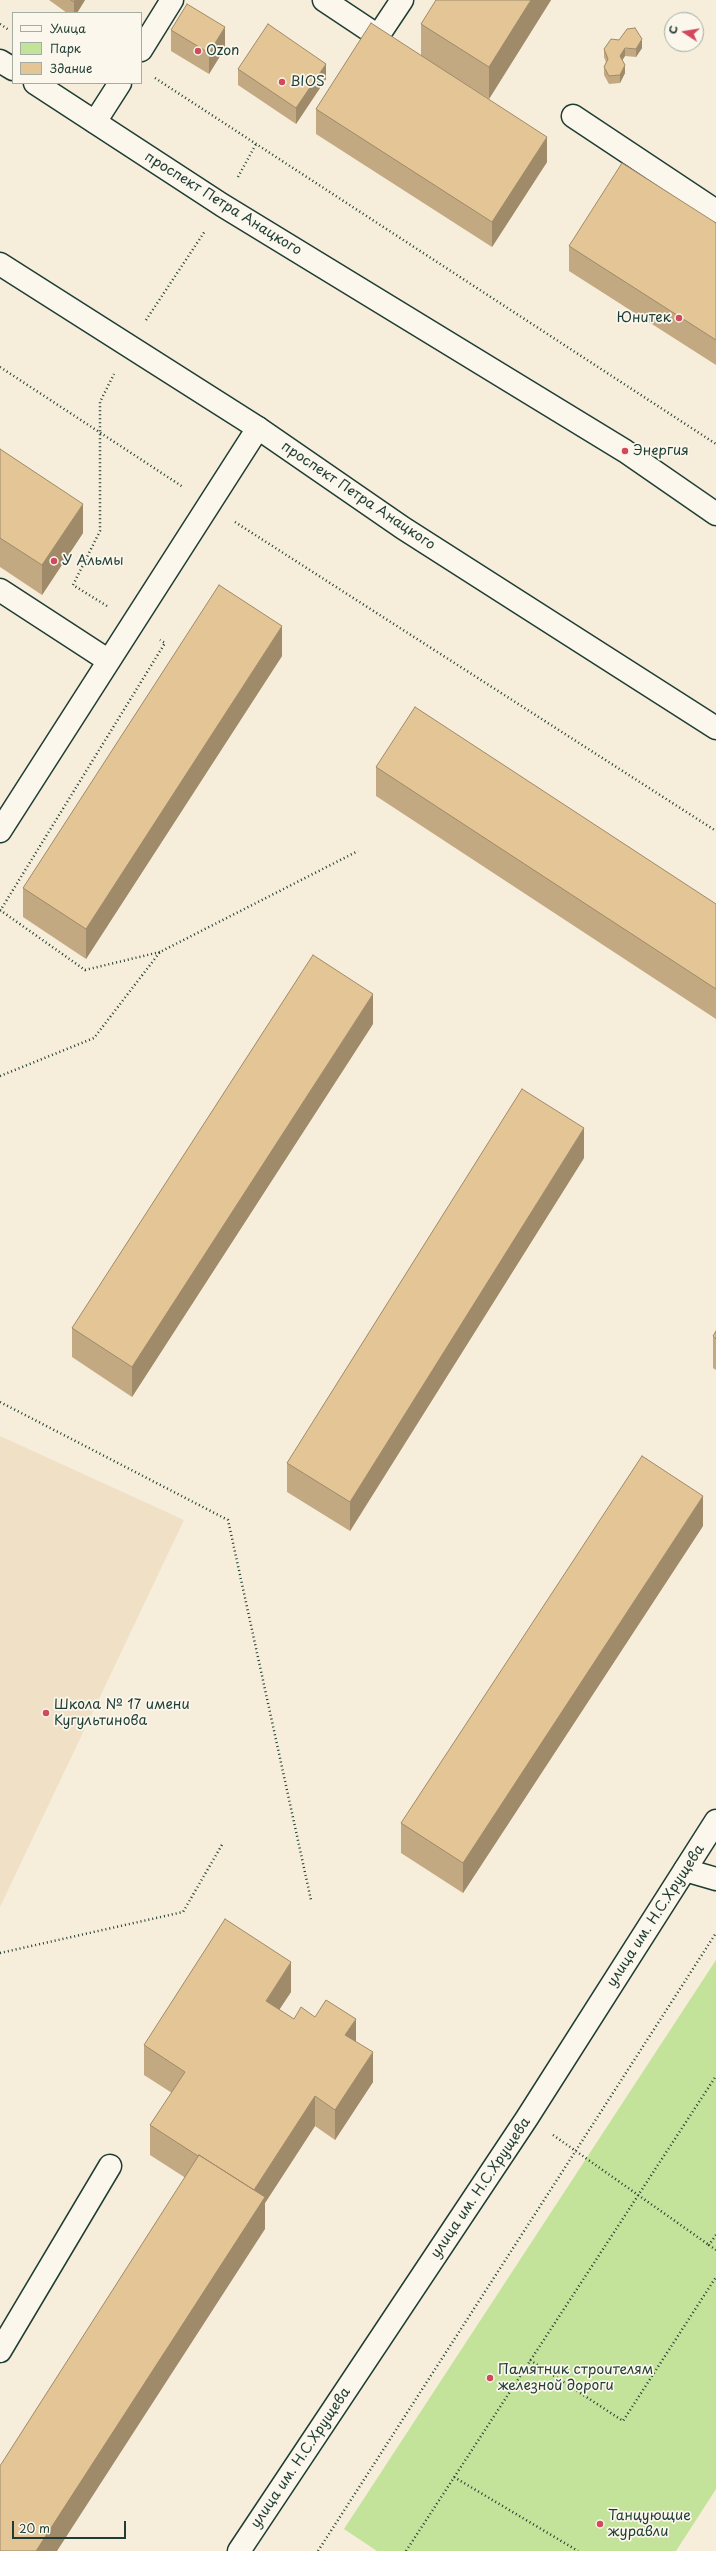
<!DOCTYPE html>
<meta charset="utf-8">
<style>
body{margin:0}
#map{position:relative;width:716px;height:2551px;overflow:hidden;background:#f6eddb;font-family:"Playpen Sans",sans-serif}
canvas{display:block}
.legend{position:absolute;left:12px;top:12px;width:130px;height:72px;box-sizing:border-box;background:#fbf7ec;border:1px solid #a3ada2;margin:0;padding:5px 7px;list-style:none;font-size:12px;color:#1f3d34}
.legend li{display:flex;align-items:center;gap:8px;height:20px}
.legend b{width:20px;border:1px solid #a3ada2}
.north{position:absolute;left:664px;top:12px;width:40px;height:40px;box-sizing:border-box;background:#fbf7ec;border:1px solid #a3ada2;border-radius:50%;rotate:282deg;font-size:11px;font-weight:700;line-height:16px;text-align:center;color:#1f3d34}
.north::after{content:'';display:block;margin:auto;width:14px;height:18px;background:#d1495b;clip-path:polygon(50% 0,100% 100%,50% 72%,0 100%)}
.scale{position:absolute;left:12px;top:2521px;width:114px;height:18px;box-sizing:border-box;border:2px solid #1f3d34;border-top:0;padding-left:5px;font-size:12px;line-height:14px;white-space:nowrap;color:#1f3d34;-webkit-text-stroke:3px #fbf7ec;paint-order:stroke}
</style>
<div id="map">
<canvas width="716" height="2551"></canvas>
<ul class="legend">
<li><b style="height:5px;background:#fbf7ec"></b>Улица</li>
<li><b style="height:11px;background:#c3e29a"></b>Парк</li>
<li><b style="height:11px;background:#e3c596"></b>Здание</li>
</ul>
<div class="north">С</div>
<div class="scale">20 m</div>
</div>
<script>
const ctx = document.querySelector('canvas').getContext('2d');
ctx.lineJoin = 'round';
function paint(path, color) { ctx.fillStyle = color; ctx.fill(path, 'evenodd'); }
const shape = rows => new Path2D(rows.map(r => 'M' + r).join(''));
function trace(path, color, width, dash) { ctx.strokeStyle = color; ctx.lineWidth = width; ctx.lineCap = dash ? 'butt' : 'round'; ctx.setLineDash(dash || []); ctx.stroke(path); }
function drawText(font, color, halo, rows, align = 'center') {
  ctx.font = font + ' "Playpen Sans",sans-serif'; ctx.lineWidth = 3.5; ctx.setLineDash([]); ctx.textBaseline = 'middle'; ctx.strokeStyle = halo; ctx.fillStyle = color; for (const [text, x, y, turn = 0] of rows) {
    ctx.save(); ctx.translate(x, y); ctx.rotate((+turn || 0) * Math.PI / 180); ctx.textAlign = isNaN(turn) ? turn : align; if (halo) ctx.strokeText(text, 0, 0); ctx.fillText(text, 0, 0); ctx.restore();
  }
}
const built = shape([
 [0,1436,184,1520,0,1907]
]);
const green = shape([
 [716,1960,716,2489,676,2551,377,2551,344,2529]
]);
const path = shape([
 [0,24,9,30],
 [155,78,716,444],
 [238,177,256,144],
 [146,320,205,231],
 [0,367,183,487],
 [235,522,716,831],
 [107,606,73,585,100,531,100,402,114,374],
 [0,910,85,970,160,952],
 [0,911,165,643,160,640],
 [0,1076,94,1038,160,952,358,851],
 [0,1402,228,1520,311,1900],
 [0,1953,183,1912,223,1843],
 [553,2135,709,2245],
 [716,2235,709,2245,716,2250],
 [530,2360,623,2421,716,2277],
 [454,2477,578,2551],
 [318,2551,716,1933],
 [406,2551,716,2076]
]);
const minor = shape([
 [324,0,378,36,402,0],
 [141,50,172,0],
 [573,116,716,211],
 [95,122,120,83],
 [0,590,109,661],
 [0,831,258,428],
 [685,1870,716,1879],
 [0,2351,110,2166]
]);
const major = shape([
 [0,61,13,69],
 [35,83,222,205,625,451,716,514],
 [0,264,258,428,403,528,716,728],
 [239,2551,527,2118,716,1821]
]);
const wall = shape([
 [49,0,85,0,77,13,67,13],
 [551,0,489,99,449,74,547,162,492,247,316,134,316,109,421,55,421,24],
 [171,30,225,48,209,74,171,51],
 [642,48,636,57,625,56,622,60,625,73,620,83,609,84,604,75,604,67,606,62,604,57,604,49],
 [238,69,326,79,296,124,238,85],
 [716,223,716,365,569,271,569,246],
 [0,449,83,533,42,595,0,567],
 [282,656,86,959,23,917,23,888],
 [376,767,716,904,716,1019,376,796],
 [373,1024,132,1397,72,1357,72,1328],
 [584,1158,350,1531,287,1492,287,1463],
 [716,1331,716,1370,713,1368,713,1336],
 [703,1526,463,1893,401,1853,401,1823],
 [291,1992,279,2009,294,2019,315,2017,356,2041,373,2082,335,2140,315,2126,265,2203,265,2229,150,2155,150,2125,172,2093,144,2075,144,2045]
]);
const shadedWall = shape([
 [75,0,85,0,77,13,74,13,74,2],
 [531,0,551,0,489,99,489,67],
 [225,27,225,48,209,74,209,53],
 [642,39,642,48,636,57,636,49],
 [625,48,625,56,620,64,620,56],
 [326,64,326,79,296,124,296,108],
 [625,65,625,73,620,83,620,75],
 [547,137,547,162,492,247,492,222],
 [83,504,83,533,42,595,42,565],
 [282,626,282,656,86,959,86,929],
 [373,994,373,1024,132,1397,132,1367],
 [584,1128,584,1158,350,1531,350,1502],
 [703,1496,703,1526,463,1893,463,1863],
 [291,1962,291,1992,266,2030,266,2001],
 [356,2019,356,2049,345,2035],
 [373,2052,373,2082,335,2140,335,2110],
 [315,2096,315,2126,265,2203,265,2229,57,2551,36,2551,253,2192]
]);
const building = shape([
 [71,0,75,0,74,2,71,0],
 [436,0,531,0,489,67,421,24,436,0],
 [187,4,225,27,209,53,171,30,187,4],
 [371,23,547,137,492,222,316,109,371,23],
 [268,24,326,64,296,108,238,69,268,24],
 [635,28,642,39,636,49,625,48,620,56,625,65,620,75,609,76,604,67,608,59,604,49,611,39,619,40,627,29,635,28],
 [622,163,716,223,716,340,569,246,622,163],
 [0,449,83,504,42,565,0,538,0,449],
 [219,585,282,626,86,929,23,888,219,585],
 [415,707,716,904,716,989,376,767,415,707],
 [313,955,373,994,132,1367,72,1328,313,955],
 [522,1089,584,1128,350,1502,287,1463,522,1089],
 [716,1331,716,1339,713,1336,716,1331],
 [642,1456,703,1496,463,1863,401,1823,642,1456],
 [225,1919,291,1962,266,2001,294,2019,301,2007,315,2017,326,2000,356,2019,345,2035,373,2052,335,2110,315,2096,254,2190,199,2155,198,2156,150,2125,185,2072,144,2045,225,1919],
 [199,2155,265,2197,36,2551,0,2551,0,2466,199,2155]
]);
const markers = [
 [198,51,4,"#d1495b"],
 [282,82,4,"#d1495b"],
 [679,318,4,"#d1495b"],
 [625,451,4,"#d1495b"],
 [54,561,4,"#d1495b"],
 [46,1713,4,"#d1495b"],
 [490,2378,4,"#d1495b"],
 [600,2524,4,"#d1495b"]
];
const poiNames = [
 ["Ozon",206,51],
 ["BIOS",290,82],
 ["Юнитек",671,318,"right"],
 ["Энергия",633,451],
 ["У Альмы",62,561],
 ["Школа № 17 имени",54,1705],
 ["Кугультинова",54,1721],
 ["Памятник строителям",498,2370],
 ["железной дороги",498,2386],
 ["Танцующие",608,2516],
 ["журавли",608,2532]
];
const streetNames = [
 ["проспект Петра Анацкого",223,204,32],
 ["проспект Петра Анацкого",358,496,34],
 ["улица им. Н.С.Хрущева",656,1916,-57],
 ["улица им. Н.С.Хрущева",481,2188,-56],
 ["улица им. Н.С.Хрущева",301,2458,-56]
];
paint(built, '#f0e1c6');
paint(green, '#c3e29a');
trace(minor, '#1f3d34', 25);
trace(major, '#1f3d34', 25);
trace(path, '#1f3d34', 2.5, [1, 3]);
trace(minor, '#fbf7ec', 22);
trace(major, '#fbf7ec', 22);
paint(wall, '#c3a981');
paint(shadedWall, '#9f8a69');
paint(building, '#e3c596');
trace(building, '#9f8a69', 1);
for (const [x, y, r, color] of markers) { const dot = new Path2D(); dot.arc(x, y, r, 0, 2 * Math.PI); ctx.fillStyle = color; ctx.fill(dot); trace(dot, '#fbf7ec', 1.5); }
drawText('14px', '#1f3d34', '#fbf7ec', poiNames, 'left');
drawText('14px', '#1f3d34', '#fbf7ec', streetNames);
</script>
